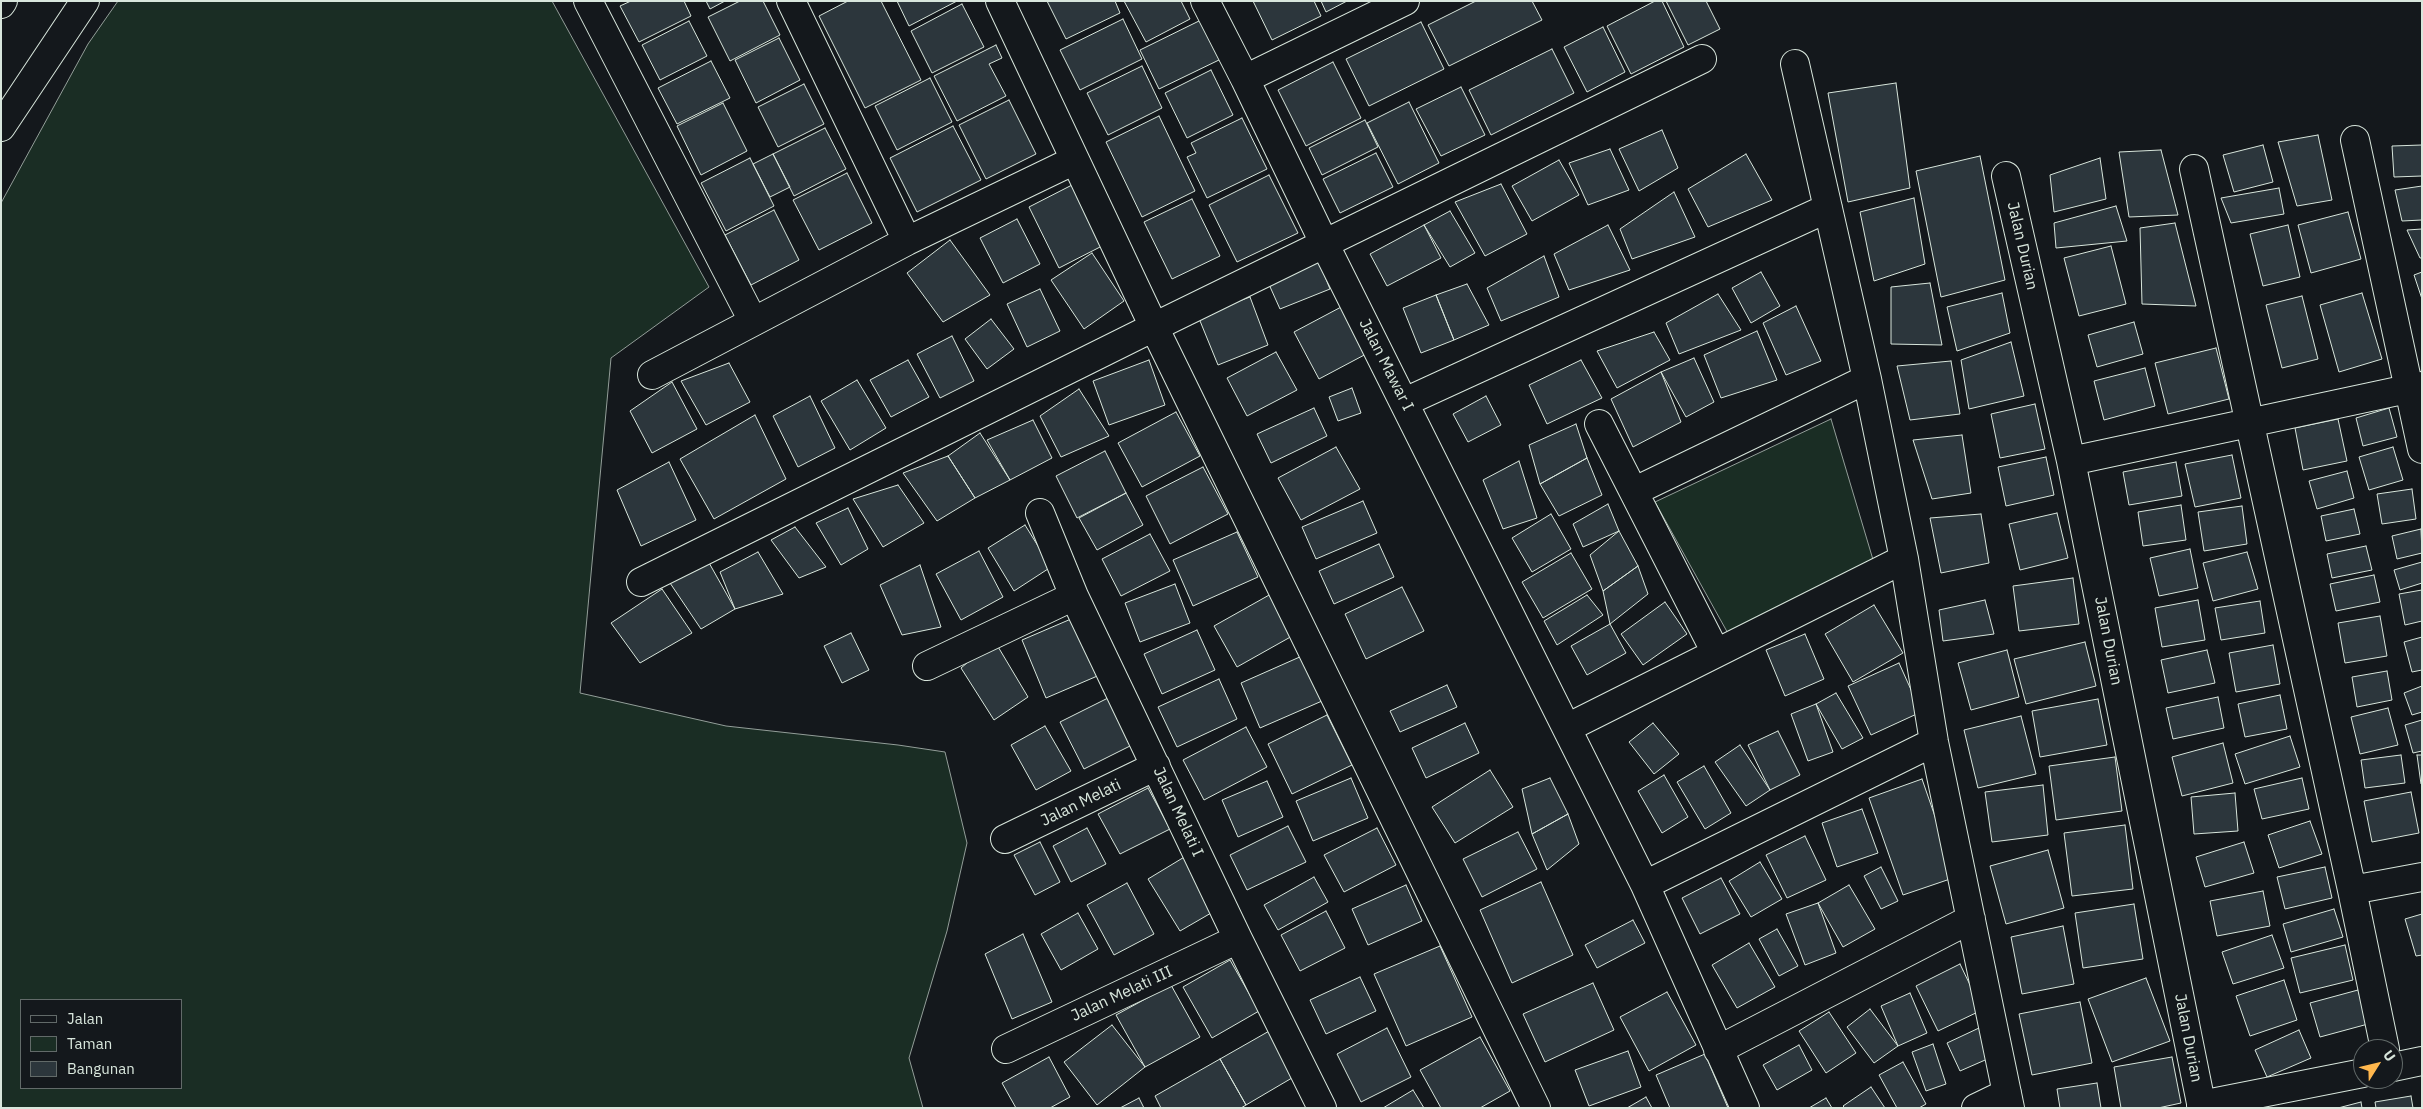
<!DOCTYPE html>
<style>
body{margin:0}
#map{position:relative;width:2423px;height:1109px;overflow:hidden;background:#14181c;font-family:"IBM Plex Sans",sans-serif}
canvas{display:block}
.frame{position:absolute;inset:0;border:2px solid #d8e6dc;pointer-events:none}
.legend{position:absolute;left:20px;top:999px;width:162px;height:90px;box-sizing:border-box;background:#14181c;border:1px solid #626a69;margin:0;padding:6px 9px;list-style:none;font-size:15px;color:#d8e6dc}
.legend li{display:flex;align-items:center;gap:10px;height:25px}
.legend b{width:25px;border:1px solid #626a69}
.north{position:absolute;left:2353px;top:1039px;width:50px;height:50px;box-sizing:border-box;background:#14181c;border:1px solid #626a69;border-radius:50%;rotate:54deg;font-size:14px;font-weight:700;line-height:20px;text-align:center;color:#d8e6dc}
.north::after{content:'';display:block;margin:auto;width:18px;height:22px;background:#ffb74d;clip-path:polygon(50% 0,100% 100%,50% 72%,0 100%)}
</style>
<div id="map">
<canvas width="2423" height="1109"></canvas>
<div class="frame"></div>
<ul class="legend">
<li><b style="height:6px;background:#14181c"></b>Jalan</li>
<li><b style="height:14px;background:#1a2d24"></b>Taman</li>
<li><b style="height:14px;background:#2c363c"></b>Bangunan</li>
</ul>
<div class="north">U</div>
</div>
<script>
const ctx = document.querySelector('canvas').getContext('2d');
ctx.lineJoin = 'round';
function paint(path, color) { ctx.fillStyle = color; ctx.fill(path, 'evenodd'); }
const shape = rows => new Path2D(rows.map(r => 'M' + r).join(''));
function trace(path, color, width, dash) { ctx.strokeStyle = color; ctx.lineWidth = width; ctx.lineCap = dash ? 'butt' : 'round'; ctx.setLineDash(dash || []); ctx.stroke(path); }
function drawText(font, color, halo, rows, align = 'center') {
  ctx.font = font + ' "IBM Plex Sans",sans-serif'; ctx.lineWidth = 4; ctx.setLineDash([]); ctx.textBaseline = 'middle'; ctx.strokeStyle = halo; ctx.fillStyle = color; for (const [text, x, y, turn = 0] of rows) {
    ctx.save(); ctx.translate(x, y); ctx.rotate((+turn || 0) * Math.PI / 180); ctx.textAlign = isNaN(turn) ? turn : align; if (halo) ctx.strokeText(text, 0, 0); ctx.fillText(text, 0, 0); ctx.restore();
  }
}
const green = shape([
 [118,1,552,1,709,287,611,358,580,693,726,726,898,745,945,752,967,843,947,931,909,1058,923,1108,1,1108,1,203,88,44,118,1],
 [21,1000,181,1000,181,1088,21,1088,21,1000],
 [1831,419,1874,563,1730,637,1655,502,1831,419]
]);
const building = shape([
 [631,1,684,1,691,16,639,42,620,6,631,1],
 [706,1,725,1,710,9,706,1],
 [740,1,763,1,780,35,730,61,708,17,740,1],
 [848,1,881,1,921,80,865,108,819,16,848,1],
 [897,1,957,1,909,26,897,1],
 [1047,1,1115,1,1120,13,1066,39,1047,1],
 [1124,1,1181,1,1190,19,1146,42,1124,1],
 [1253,1,1314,1,1321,16,1272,40,1253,1],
 [1321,1,1347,1,1326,12,1321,1],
 [1476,1,1532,1,1542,20,1449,66,1428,25,1476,1],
 [1655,1,1662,1,1684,47,1631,74,1607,26,1655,1],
 [1666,1,1706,1,1720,29,1688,45,1666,1],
 [962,4,984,47,932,73,911,31,962,4],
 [1123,19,1142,59,1080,90,1060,50,1123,19],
 [1201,20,1221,59,1159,89,1140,50,1201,20],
 [689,21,707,56,660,80,642,45,689,21],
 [1421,22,1444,69,1369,106,1346,59,1421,22],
 [1603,27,1625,72,1587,92,1564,47,1603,27],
 [779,38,800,80,756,103,735,60,779,38],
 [996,45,1002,58,989,64,1006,96,957,121,934,76,996,45],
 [1552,49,1574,93,1491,135,1469,90,1552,49],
 [711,61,730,98,677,124,658,88,711,61],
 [1333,62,1361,118,1306,146,1278,90,1333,62],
 [1142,66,1162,108,1108,135,1087,93,1142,66],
 [1211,70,1233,115,1187,138,1165,93,1211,70],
 [930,78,952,122,897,150,875,106,930,78],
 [1896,83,1910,188,1848,202,1828,93,1896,83],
 [804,84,824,124,778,147,758,107,804,84],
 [1461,87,1485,135,1441,156,1416,109,1461,87],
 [1009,100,1036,154,986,179,959,125,1009,100],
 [1409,102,1439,163,1398,184,1367,123,1409,102],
 [723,103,747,151,701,175,677,126,723,103],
 [1159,116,1195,191,1142,217,1106,142,1159,116],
 [1242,118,1267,169,1207,198,1187,157,1196,153,1191,143,1242,118],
 [1365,120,1378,147,1322,175,1309,148,1365,120],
 [953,126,981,180,917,212,890,158,953,126],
 [825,128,846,169,794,196,773,154,825,128],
 [1662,130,1678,168,1639,191,1619,149,1662,130],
 [2318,135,2332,200,2297,206,2278,142,2318,135],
 [2263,145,2273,182,2234,192,2223,155,2263,145],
 [2422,145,2422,176,2394,177,2392,146,2422,145],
 [1610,149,1629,190,1588,205,1569,163,1610,149],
 [2161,150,2178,215,2129,217,2119,152,2161,150],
 [1376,153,1393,187,1340,213,1323,179,1376,153],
 [773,154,790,187,770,197,753,164,773,154],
 [1746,154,1772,200,1708,227,1688,189,1746,154],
 [1980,156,2005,280,1941,297,1916,171,1980,156],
 [750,158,774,206,726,231,701,183,750,158],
 [2100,158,2106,199,2054,212,2050,175,2100,158],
 [1559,160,1579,195,1532,221,1512,186,1559,160],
 [847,173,872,223,819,250,793,200,847,173],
 [1269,175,1298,233,1237,262,1209,205,1269,175],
 [1501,184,1527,234,1485,256,1455,202,1501,184],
 [1072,185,1102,246,1059,268,1029,207,1072,185],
 [2422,186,2422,220,2402,221,2395,190,2422,186],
 [2279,188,2284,214,2231,223,2221,198,2279,188],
 [1674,192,1695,237,1632,259,1620,229,1674,192],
 [1914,198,1925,264,1874,281,1860,212,1914,198],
 [1192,199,1220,256,1172,279,1144,222,1192,199],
 [2116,206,2127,241,2056,248,2054,223,2116,206],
 [774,210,799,260,751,285,725,235,774,210],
 [1450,211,1475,253,1450,267,1424,225,1450,211],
 [2348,212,2361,259,2311,273,2298,225,2348,212],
 [1017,219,1040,264,1003,283,980,238,1017,219],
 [2175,223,2196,306,2142,304,2140,228,2175,223],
 [1424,225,1441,258,1387,286,1370,254,1424,225],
 [1608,225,1630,270,1569,290,1554,254,1608,225],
 [2288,225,2300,277,2263,286,2250,234,2288,225],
 [2422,229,2422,258,2420,258,2407,230,2422,229],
 [950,240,990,295,943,322,907,273,950,240],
 [2111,246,2126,304,2079,316,2064,258,2111,246],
 [1092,253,1124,301,1084,329,1051,280,1092,253],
 [1544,256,1559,297,1501,321,1487,288,1544,256],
 [1318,259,1330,289,1280,309,1267,280,1318,259],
 [1761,272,1780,306,1751,323,1732,288,1761,272],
 [2422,272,2422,299,2414,275,2422,272],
 [1930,283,1942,345,1891,344,1891,287,1930,283],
 [1467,284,1489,325,1454,340,1436,295,1467,284],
 [1040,289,1060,331,1027,347,1007,304,1040,289],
 [2002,293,2010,333,1957,351,1947,307,2002,293],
 [2362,293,2382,359,2339,372,2320,305,2362,293],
 [1718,294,1741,330,1679,354,1666,323,1718,294],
 [1436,295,1454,340,1421,353,1403,308,1436,295],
 [2302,296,2318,359,2282,368,2266,305,2302,296],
 [1250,297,1268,345,1218,365,1198,316,1250,297],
 [1343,306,1368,353,1319,379,1294,332,1343,306],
 [1796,306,1821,361,1786,375,1763,323,1796,306],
 [991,319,1014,349,987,369,965,339,991,319],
 [2134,322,2143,354,2097,367,2088,335,2134,322],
 [1757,331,1777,380,1721,398,1704,355,1757,331],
 [1654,332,1670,360,1617,388,1597,351,1654,332],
 [952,336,974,381,940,398,917,354,952,336],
 [2011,342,2024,396,1969,409,1961,360,2011,342],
 [2216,348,2229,399,2168,414,2155,363,2216,348],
 [1276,352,1297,390,1247,416,1227,378,1276,352],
 [1694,358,1714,402,1686,417,1661,372,1694,358],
 [908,360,929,397,891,417,870,380,908,360],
 [1149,360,1165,405,1109,425,1093,381,1149,360],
 [1581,360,1602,398,1547,424,1529,385,1581,360],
 [1951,361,1960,414,1910,420,1897,366,1951,361],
 [729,363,750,402,706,425,681,381,729,363],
 [2145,368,2155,406,2104,420,2094,381,2145,368],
 [1661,372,1681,422,1633,447,1611,399,1661,372],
 [857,380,886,428,850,450,821,401,857,380],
 [672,382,697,429,652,453,630,411,672,382],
 [1352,388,1361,413,1338,421,1329,397,1352,388],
 [1079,389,1109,436,1061,457,1040,416,1079,389],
 [810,396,835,448,798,467,773,416,810,396],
 [1486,396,1501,425,1468,442,1453,414,1486,396],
 [2035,404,2045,449,2000,458,1991,414,2035,404],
 [1314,408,1327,436,1271,463,1257,434,1314,408],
 [2389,408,2397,437,2363,446,2356,418,2389,408],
 [1176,412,1200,456,1142,487,1118,443,1176,412],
 [755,415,786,479,714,519,680,459,755,415],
 [2338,419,2347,461,2303,470,2295,428,2338,419],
 [1033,420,1052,458,1010,480,987,440,1033,420],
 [1576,424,1587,458,1540,484,1529,445,1576,424],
 [980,433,1010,480,975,498,948,456,980,433],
 [1962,435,1971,493,1932,499,1913,440,1962,435],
 [1336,447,1360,489,1301,520,1278,478,1336,447],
 [2393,447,2403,480,2369,490,2359,457,2393,447],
 [1105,451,1126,493,1077,518,1056,476,1105,451],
 [2232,455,2241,498,2195,507,2185,464,2232,455],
 [948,456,975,498,937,521,903,473,948,456],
 [2046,457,2054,495,2006,506,1998,467,2046,457],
 [1587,458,1602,495,1559,516,1540,484,1587,458],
 [1519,461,1537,518,1503,529,1483,480,1519,461],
 [669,462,696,520,641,546,617,490,669,462],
 [2176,462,2182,496,2129,505,2123,472,2176,462],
 [1203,467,1228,514,1170,544,1146,496,1203,467],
 [2347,471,2354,498,2317,509,2309,481,2347,471],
 [898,485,924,523,883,547,853,499,898,485],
 [2412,489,2416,519,2382,524,2377,494,2412,489],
 [1126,493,1143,525,1097,550,1079,518,1126,493],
 [1363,501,1377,533,1316,559,1302,527,1363,501],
 [1608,504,1619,531,1583,547,1573,524,1608,504],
 [2181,505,2186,540,2143,546,2138,512,2181,505],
 [2242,506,2247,544,2204,551,2198,512,2242,506],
 [848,508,868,549,841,565,816,523,848,508],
 [2354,509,2360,534,2326,541,2321,516,2354,509],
 [2057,513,2068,558,2020,570,2009,524,2057,513],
 [1551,514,1571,549,1532,572,1512,538,1551,514],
 [1981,514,1989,563,1941,573,1930,518,1981,514],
 [1025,525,1051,567,1014,591,988,548,1025,525],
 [795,527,826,567,799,578,771,540,795,527],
 [2421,529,2422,553,2397,559,2392,536,2421,529],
 [1619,531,1638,566,1603,591,1590,555,1619,531],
 [1237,532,1258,577,1193,606,1173,560,1237,532],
 [1150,534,1170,571,1121,596,1102,559,1150,534],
 [1379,544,1394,577,1334,604,1319,571,1379,544],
 [2366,546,2372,570,2332,578,2327,554,2366,546],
 [2190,549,2198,588,2159,596,2150,558,2190,549],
 [979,551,1003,597,961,620,936,574,979,551],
 [758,552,783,594,735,609,720,572,758,552],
 [2247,552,2258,589,2213,601,2203,563,2247,552],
 [1571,553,1592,589,1543,618,1522,582,1571,553],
 [708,561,735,609,701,629,668,580,708,561],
 [2422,562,2422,583,2400,590,2394,570,2422,562],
 [920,565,941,627,902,635,880,585,920,565],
 [1638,566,1648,594,1610,624,1603,591,1638,566],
 [2374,575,2380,602,2336,611,2330,584,2374,575],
 [2073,578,2079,624,2019,631,2013,586,2073,578],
 [1175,584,1190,623,1140,642,1125,603,1175,584],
 [1402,587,1424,631,1366,659,1345,614,1402,587],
 [662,589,692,633,640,663,611,623,662,589],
 [2422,590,2422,621,2405,625,2399,594,2422,590],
 [1271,594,1294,635,1237,667,1214,626,1271,594],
 [1587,595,1603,615,1557,645,1544,621,1587,595],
 [1985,600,1994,634,1943,641,1939,610,1985,600],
 [2198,600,2205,640,2162,647,2155,608,2198,600],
 [2260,601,2265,633,2221,640,2215,608,2260,601],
 [1665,602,1687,634,1643,665,1621,634,1665,602],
 [1874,605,1903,653,1853,682,1825,634,1874,605],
 [1078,616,1102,674,1046,698,1022,640,1078,616],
 [2380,616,2387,656,2345,663,2338,623,2380,616],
 [1610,624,1626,653,1587,675,1571,646,1610,624],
 [1197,630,1215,670,1162,694,1144,654,1197,630],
 [851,633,869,670,842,683,824,646,851,633],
 [1805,634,1824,679,1785,696,1766,650,1805,634],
 [2422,637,2422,670,2412,672,2404,642,2422,637],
 [994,640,1028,697,994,720,961,668,994,640],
 [2085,642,2096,686,2026,704,2014,659,2085,642],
 [2273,645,2280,684,2236,692,2229,653,2273,645],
 [2007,650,2019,697,1971,710,1958,663,2007,650],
 [2207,650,2215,683,2168,693,2161,660,2207,650],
 [1302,656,1322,701,1260,728,1241,683,1302,656],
 [1899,663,1921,712,1871,735,1848,686,1899,663],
 [2387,671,2392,700,2357,707,2352,677,2387,671],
 [1219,679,1237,719,1177,747,1158,707,1219,679],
 [1447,685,1457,707,1400,732,1390,711,1447,685],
 [2422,686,2422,712,2412,715,2404,693,2422,686],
 [1836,693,1863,738,1842,749,1816,704,1836,693],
 [2280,695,2287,729,2245,737,2238,704,2280,695],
 [1110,697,1134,744,1084,769,1060,722,1110,697],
 [2218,697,2224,728,2173,739,2166,708,2218,697],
 [2098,699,2107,745,2040,757,2032,711,2098,699],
 [1816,704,1833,752,1808,761,1791,714,1816,704],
 [2388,708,2398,745,2360,754,2351,717,2388,708],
 [1327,715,1352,765,1292,794,1268,744,1327,715],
 [2021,716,2036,774,1978,788,1964,730,2021,716],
 [2422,720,2422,751,2413,753,2405,725,2422,720],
 [1465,723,1479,753,1426,778,1412,748,1465,723],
 [1653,723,1679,754,1654,774,1629,742,1653,723],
 [1045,726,1071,771,1036,790,1011,745,1045,726],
 [1246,727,1267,767,1204,800,1183,760,1246,727],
 [1778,731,1800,775,1770,790,1748,745,1778,731],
 [2290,736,2300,767,2245,784,2235,754,2290,736],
 [2223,743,2233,783,2182,796,2172,757,2223,743],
 [1740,745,1770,790,1746,806,1715,762,1740,745],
 [2401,755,2405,783,2365,788,2361,760,2401,755],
 [2417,755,2422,755,2422,784,2421,784,2417,755],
 [2115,757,2122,811,2056,820,2049,766,2115,757],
 [1704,766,1731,813,1705,829,1677,782,1704,766],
 [1490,770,1513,807,1455,843,1432,807,1490,770],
 [1664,775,1688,817,1662,833,1638,791,1664,775],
 [1351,778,1368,818,1313,841,1296,801,1351,778],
 [1550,778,1568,814,1532,834,1522,789,1550,778],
 [2302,778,2309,809,2262,819,2254,789,2302,778],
 [1922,779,1956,877,1903,895,1869,798,1922,779],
 [1267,781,1283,817,1238,837,1222,800,1267,781],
 [2043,785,2048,835,1992,842,1985,792,2043,785],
 [1148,788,1170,829,1120,854,1098,814,1148,788],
 [2411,792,2419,833,2372,842,2364,801,2411,792],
 [2235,793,2238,831,2194,834,2191,797,2235,793],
 [1862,809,1878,853,1837,867,1822,823,1862,809],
 [1568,814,1579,844,1547,870,1532,834,1568,814],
 [2310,821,2322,854,2279,868,2268,835,2310,821],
 [2125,825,2133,889,2072,896,2064,833,2125,825],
 [1288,826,1306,862,1247,890,1230,855,1288,826],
 [1087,828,1106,864,1071,882,1053,846,1087,828],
 [1377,828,1396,865,1344,892,1324,855,1377,828],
 [1518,832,1537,869,1482,897,1463,859,1518,832],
 [1805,836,1826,880,1787,898,1766,855,1805,836],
 [1040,842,1060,882,1035,895,1014,855,1040,842],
 [2244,842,2254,873,2205,887,2196,857,2244,842],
 [2048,850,2064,908,2006,924,1990,866,2048,850],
 [1186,856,1218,909,1180,931,1148,879,1186,856],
 [1760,862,1782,899,1751,917,1729,881,1760,862],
 [1881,867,1898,901,1881,909,1864,876,1881,867],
 [2325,867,2332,898,2285,909,2277,877,2325,867],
 [1314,877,1328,902,1278,930,1264,905,1314,877],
 [1721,878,1740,914,1700,934,1682,898,1721,878],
 [1541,882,1573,955,1512,983,1480,910,1541,882],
 [1127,883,1154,934,1114,955,1087,905,1127,883],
 [1406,885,1422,921,1368,945,1352,909,1406,885],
 [1849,885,1875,929,1843,947,1818,903,1849,885],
 [2263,891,2270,926,2217,936,2210,901,2263,891],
 [1818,903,1836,953,1805,965,1786,914,1818,903],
 [2134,904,2143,959,2083,968,2075,913,2134,904],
 [2334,909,2343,937,2291,952,2283,924,2334,909],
 [1326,911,1345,948,1300,971,1281,935,1326,911],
 [1078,913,1098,949,1061,970,1041,934,1078,913],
 [2422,914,2422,955,2416,956,2405,919,2422,914],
 [1633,920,1645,943,1597,968,1585,945,1633,920],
 [2063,926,2074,984,2022,994,2011,937,2063,926],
 [1777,929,1798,966,1779,976,1759,939,1777,929],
 [1023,934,1052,1002,1012,1019,985,954,1023,934],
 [2272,935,2284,968,2233,984,2222,952,2272,935],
 [1749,943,1775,987,1737,1008,1712,965,1749,943],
 [2345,945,2353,980,2300,993,2291,958,2345,945],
 [1440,946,1472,1017,1406,1046,1374,974,1440,946],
 [1230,960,1259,1011,1212,1038,1183,987,1230,960],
 [1960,964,1982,1010,1938,1031,1916,986,1960,964],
 [1360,977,1376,1011,1326,1034,1310,1000,1360,977],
 [2146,978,2170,1041,2112,1062,2088,999,2146,978],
 [2284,980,2297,1020,2250,1036,2236,996,2284,980],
 [1593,983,1614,1030,1545,1062,1523,1014,1593,983],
 [1171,985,1200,1037,1145,1067,1116,1015,1171,985],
 [2358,990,2368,1024,2320,1037,2310,1003,2358,990],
 [1667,992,1696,1045,1649,1071,1620,1017,1667,992],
 [1910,993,1927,1033,1898,1046,1881,1006,1910,993],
 [2080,1002,2092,1063,2032,1075,2019,1014,2080,1002],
 [1870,1009,1898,1046,1874,1063,1847,1027,1870,1009],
 [1829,1012,1856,1053,1826,1073,1799,1031,1829,1012],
 [1112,1025,1145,1067,1097,1105,1064,1062,1112,1025],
 [1387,1028,1411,1077,1361,1102,1337,1054,1387,1028],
 [1979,1028,1992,1057,1960,1071,1947,1043,1979,1028],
 [1271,1030,1297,1075,1246,1105,1220,1059,1271,1030],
 [2299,1030,2311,1058,2267,1077,2255,1050,2299,1030],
 [1480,1037,1510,1091,1480,1108,1441,1108,1420,1070,1480,1037],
 [1933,1044,1946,1084,1926,1091,1912,1052,1933,1044],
 [1799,1045,1812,1070,1777,1090,1763,1065,1799,1045],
 [1628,1051,1641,1087,1589,1106,1575,1070,1628,1051],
 [1705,1054,1728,1108,1670,1108,1656,1075,1705,1054],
 [1049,1057,1070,1097,1050,1108,1016,1108,1002,1083,1049,1057],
 [2172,1057,2181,1103,2158,1108,2121,1108,2114,1067,2172,1057],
 [1220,1059,1246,1105,1241,1108,1161,1108,1155,1096,1220,1059],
 [1903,1062,1926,1104,1919,1108,1897,1108,1879,1075,1903,1062],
 [2097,1083,2101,1108,2060,1108,2057,1089,2097,1083],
 [1871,1087,1885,1108,1845,1108,1843,1106,1871,1087],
 [1413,1090,1424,1108,1383,1108,1413,1090],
 [2411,1096,2413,1108,2376,1108,2375,1102,2411,1096],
 [1646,1097,1652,1108,1627,1108,1646,1097],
 [1139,1098,1144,1108,1120,1108,1139,1098],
 [1826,1098,1832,1108,1809,1108,1826,1098],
 [2361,1102,2362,1108,2338,1108,2361,1102]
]);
const street = shape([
 [588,1,753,321],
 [791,1,907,241],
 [1000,1,1154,327,1536,1108],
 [1205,1,1245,79,1325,245,1645,885,1745,1108],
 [1795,64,1867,379,1904,559,1934,742,2010,1108],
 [1245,79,1405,1],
 [2355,140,2422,449],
 [2194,169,2352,890,2385,1049],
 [2006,176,2071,461,2202,1108],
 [652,375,907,241,1075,160],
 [1405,402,1828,208],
 [1599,424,1716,653],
 [2071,461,2422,386],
 [1635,491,1867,379],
 [1040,513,1074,596,1238,939,1322,1108],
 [641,582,1154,327,1702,59],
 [927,666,1074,596],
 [1567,728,1904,559],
 [1005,839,1156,766],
 [1645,885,1934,742],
 [2352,890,2422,877],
 [1006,1049,1238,939],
 [1718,1050,1971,919],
 [2393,1067,2422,1061],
 [2201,1105,2363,1073],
 [1976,1108,2007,1093]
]);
const primary = shape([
 [1,4,3,1],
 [1,127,85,1]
]);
const streetNames = [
 ["Jalan Durian",2022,246,77],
 ["Jalan Mawar I",1386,365,63],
 ["Jalan Durian",2108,641,79],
 ["Jalan Melati",1081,803,-26],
 ["Jalan Melati I",1178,812,65],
 ["Jalan Melati III",1122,994,-25],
 ["Jalan Durian",2188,1038,79]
];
paint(green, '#1a2d24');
trace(green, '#939e99', 1);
paint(building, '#2c363c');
trace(building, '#d8e6dc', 1);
trace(street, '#d8e6dc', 30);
trace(primary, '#d8e6dc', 30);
trace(street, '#14181c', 28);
trace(primary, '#14181c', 28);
drawText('16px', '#d8e6dc', '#14181c', streetNames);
</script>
